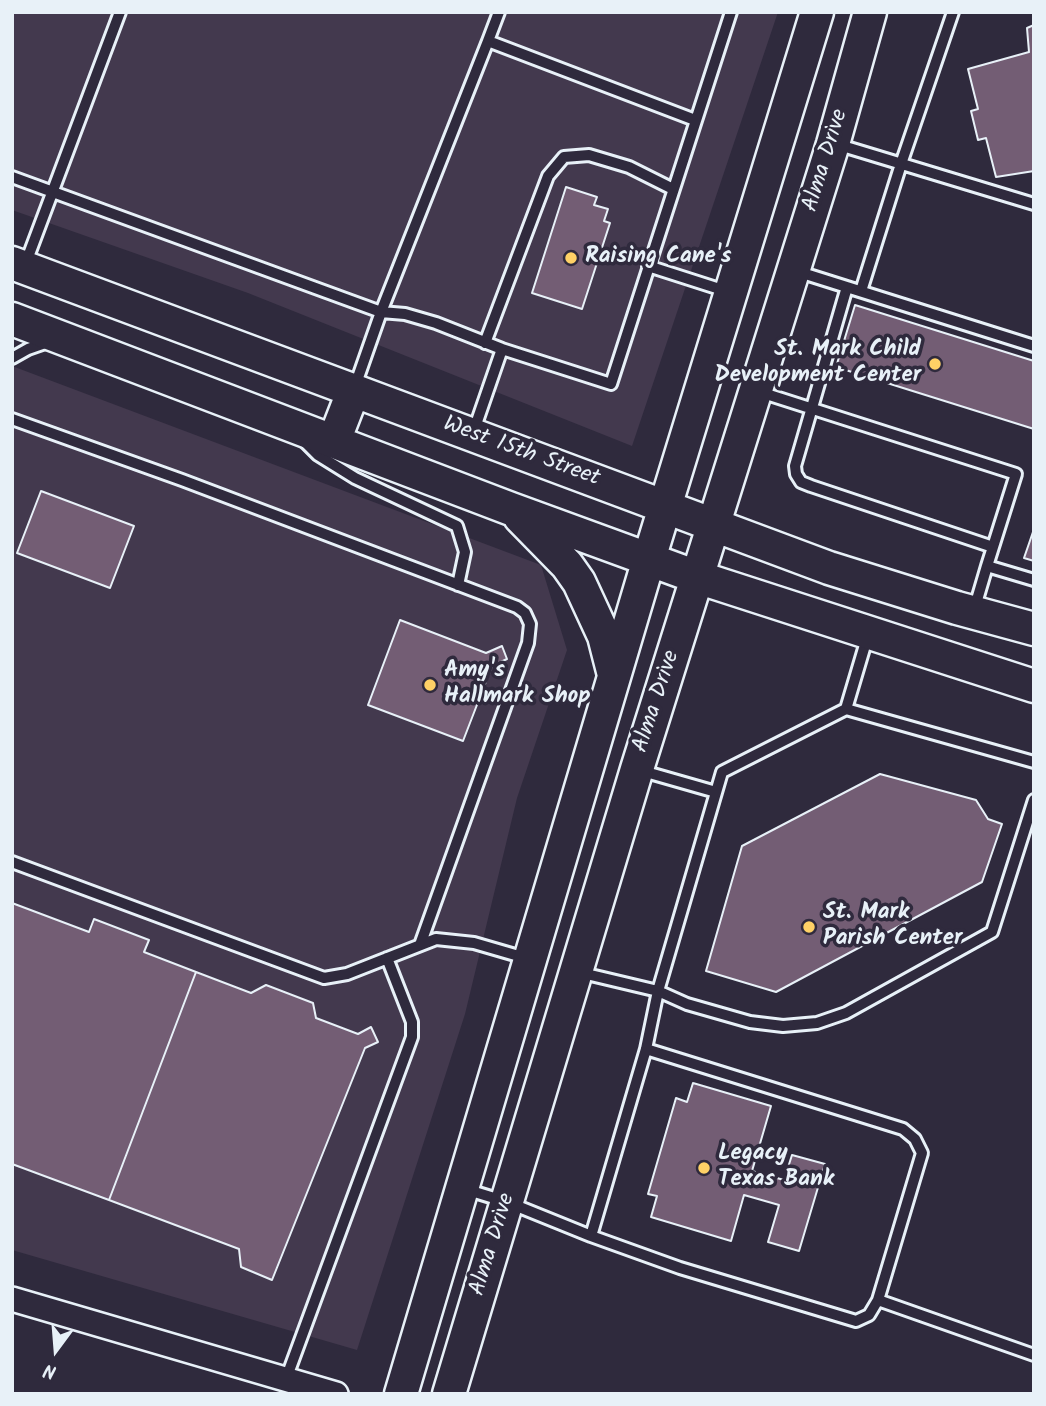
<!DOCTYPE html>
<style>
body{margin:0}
#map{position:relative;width:1046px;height:1406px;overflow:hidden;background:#2f2a3d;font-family:Kalam,sans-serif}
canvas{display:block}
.frame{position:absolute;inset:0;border:14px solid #e8f1f8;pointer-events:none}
.north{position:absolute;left:21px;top:1315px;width:70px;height:70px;-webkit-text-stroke:5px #2f2a3d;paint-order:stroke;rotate:196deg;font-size:19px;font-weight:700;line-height:28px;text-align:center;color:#e8f1f8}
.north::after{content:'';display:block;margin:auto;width:24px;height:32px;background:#e8f1f8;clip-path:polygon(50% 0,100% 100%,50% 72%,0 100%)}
</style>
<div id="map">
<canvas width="1046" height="1406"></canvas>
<div class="frame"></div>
<div class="north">N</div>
</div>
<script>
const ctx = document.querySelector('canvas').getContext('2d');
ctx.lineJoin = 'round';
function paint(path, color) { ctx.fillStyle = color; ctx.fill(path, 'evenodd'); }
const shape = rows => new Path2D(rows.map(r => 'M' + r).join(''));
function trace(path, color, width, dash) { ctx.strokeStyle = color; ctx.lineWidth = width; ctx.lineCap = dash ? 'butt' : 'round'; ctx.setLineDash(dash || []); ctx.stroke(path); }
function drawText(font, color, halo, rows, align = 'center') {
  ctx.font = font + ' Kalam,sans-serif'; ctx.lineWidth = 7; ctx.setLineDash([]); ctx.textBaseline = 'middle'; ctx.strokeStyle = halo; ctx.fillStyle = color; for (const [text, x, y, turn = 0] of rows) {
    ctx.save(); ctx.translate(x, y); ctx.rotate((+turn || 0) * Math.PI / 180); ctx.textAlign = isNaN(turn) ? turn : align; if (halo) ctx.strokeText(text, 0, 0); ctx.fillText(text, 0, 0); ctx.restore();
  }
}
const built = shape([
 [12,12,778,12,632,446,248,293,12,210],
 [12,366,541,565,567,650,517,798,465,1014,357,1350,12,1250]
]);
const building = shape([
 [1034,25,1034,171,996,177,986,138,978,140,971,111,978,109,968,69,1029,52,1027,28,1034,25],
 [566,187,597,197,594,205,608,209,604,221,610,223,582,309,532,293,566,187],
 [855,305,1034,361,1034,429,836,367,855,305],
 [41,491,134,526,110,588,17,553,41,491],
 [1034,529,1034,561,1024,558,1034,529],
 [400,620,486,653,502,646,507,659,492,666,463,741,368,705,400,620],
 [880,774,976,800,988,819,1002,824,982,882,776,992,706,971,742,846,880,774],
 [12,903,89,932,94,919,149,940,144,952,196,972,109,1200,12,1164,12,903],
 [196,972,251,993,266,985,313,1003,316,1018,358,1034,371,1027,378,1042,365,1048,272,1280,241,1267,239,1249,109,1200,196,972],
 [693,1083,771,1106,752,1171,784,1180,792,1155,825,1164,799,1251,768,1242,779,1205,744,1195,731,1241,651,1217,657,1196,648,1194,676,1098,687,1102,693,1083]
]);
const lane = shape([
 [488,41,499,12],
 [695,120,488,41,381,312,405,314,436,323,502,349,611,384,731,12],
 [836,144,1034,204],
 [12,177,381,312,354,389],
 [25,265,120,12],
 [648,266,729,292],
 [796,271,1034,346],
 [847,287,795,466,796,474,801,482,811,486,993,547],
 [861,291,901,164,953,12],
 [485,343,548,176,564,157,589,155,629,167,673,189],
 [12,358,28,349,48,342],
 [760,392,1016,474,987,566,1034,580],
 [12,419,182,480,517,607,525,613,530,624,528,643,420,945],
 [473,433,502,349],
 [304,441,318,455,355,478,457,526,465,552,458,585],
 [974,610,987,566],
 [846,709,868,635],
 [639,770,716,792],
 [12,862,324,978,347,974,436,939,474,943,529,959],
 [578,972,658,991,687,1004,750,1022,783,1026,817,1023,846,1013,992,932,1034,800],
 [465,1189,507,1202,591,1236,680,1268,856,1321,869,1315,878,1300,922,1153,915,1139,903,1129,646,1049],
 [591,1236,646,1049,658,991,722,772,846,709,1034,762],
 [878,1300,1034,1355],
 [286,1379,412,1037,412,1022,387,958]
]);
const street = shape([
 [12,1299,336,1394]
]);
const secondary = shape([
 [12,263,829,568,957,608,1034,629],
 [12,319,511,509,697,577,1034,686],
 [334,441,353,392],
 [520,517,567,565,579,582,604,636,614,675],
 [401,1394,649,559,817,12],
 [449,1394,637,769,833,144,870,12]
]);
const markers = [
 [571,258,7,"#ffd166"],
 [935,364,7,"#ffd166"],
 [430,685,7,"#ffd166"],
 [809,927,7,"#ffd166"],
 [704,1168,7,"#ffd166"]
];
const streetNames = [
 ["Alma Drive",827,161,-73],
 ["West 15th Street",521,453,20],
 ["Alma Drive",658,702,-72],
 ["Alma Drive",494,1245,-73]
];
const poiNames = [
 ["Raising Cane's",585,258],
 ["St. Mark Child",921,351,"right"],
 ["Development Center",921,377,"right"],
 ["Amy's",444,672],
 ["Hallmark Shop",444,698],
 ["St. Mark",823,914],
 ["Parish Center",823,940],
 ["Legacy",718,1155],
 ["Texas Bank",718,1181]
];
paint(built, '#43394e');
paint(building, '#735d74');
trace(building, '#e8f1f8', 2);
trace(lane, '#e8f1f8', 16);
trace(street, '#e8f1f8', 28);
trace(secondary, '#e8f1f8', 37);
trace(lane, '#2f2a3d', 10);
trace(street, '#2f2a3d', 23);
trace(secondary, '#2f2a3d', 32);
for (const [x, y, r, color] of markers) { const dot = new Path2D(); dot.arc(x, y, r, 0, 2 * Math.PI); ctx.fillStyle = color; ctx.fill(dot); trace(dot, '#2f2a3d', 2.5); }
drawText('23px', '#e8f1f8', '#2f2a3d', streetNames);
drawText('bold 23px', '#e8f1f8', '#2f2a3d', poiNames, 'left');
</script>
